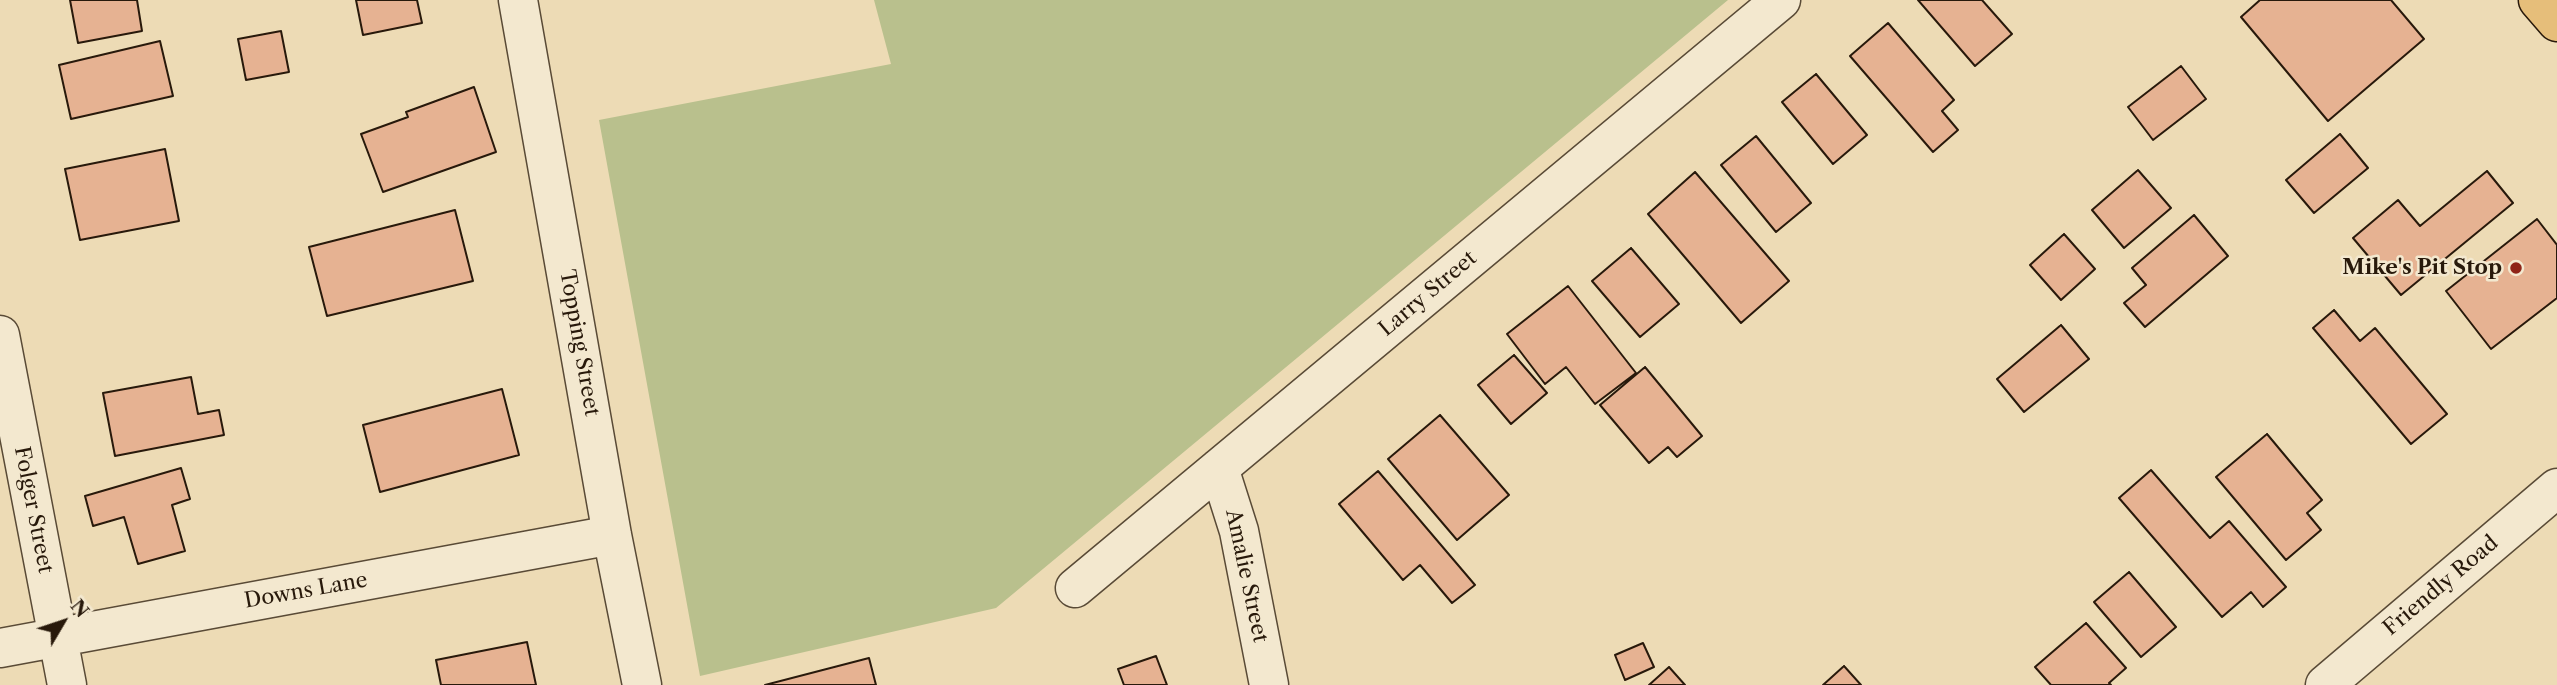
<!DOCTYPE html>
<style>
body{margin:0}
#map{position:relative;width:2557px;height:685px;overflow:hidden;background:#eddbb5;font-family:"Libre Caslon Text",serif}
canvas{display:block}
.north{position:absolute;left:28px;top:587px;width:70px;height:70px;-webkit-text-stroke:5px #f3e8cf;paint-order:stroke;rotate:51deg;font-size:19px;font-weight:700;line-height:28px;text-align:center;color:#28190b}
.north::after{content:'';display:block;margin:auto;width:24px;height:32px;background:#28190b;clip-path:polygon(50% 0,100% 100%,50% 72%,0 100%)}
</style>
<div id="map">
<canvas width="2557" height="685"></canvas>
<div class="north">N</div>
</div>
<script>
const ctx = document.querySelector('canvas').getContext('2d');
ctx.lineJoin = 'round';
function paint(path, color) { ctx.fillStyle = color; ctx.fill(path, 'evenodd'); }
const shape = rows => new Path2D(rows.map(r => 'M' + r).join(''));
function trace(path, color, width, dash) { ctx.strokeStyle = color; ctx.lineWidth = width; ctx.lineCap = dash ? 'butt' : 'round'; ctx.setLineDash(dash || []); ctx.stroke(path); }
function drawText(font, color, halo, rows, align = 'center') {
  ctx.font = font + ' "Libre Caslon Text",serif'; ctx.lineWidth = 5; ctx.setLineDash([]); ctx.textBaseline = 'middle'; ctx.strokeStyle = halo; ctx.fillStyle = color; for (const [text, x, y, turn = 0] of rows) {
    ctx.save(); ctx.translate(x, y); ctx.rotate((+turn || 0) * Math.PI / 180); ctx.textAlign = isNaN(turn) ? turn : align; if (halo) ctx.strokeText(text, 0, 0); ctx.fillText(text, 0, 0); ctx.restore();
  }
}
const green = shape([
 [874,0,1728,0,996,608,700,676,599,120,891,64]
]);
const building = shape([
 [70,0,137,0,142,31,78,43,70,0],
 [356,0,417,0,422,23,363,35,356,0],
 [1918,0,1982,0,2012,34,1975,66,1918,0],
 [2260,0,2391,0,2424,39,2328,121,2241,17,2260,0],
 [1888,23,1954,100,1942,111,1958,130,1933,152,1850,56,1888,23],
 [281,31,289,72,246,80,238,39,281,31],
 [160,41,173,96,71,119,59,65,160,41],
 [2181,66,2206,99,2153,140,2128,107,2181,66],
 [1816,74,1867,135,1833,164,1782,102,1816,74],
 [474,87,496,152,383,192,361,134,408,117,406,112,474,87],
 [2340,134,2368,168,2314,213,2286,180,2340,134],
 [1756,136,1811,203,1776,232,1721,165,1756,136],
 [165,149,179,221,80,240,65,169,165,149],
 [2138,170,2171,208,2124,248,2092,210,2138,170],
 [2487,171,2513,203,2401,295,2353,238,2398,200,2420,226,2487,171],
 [1695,172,1789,281,1741,323,1648,214,1695,172],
 [455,210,473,281,327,316,309,247,455,210],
 [2194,215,2228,256,2145,327,2124,303,2146,285,2132,268,2194,215],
 [2537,219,2557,245,2557,298,2491,349,2446,291,2537,219],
 [2064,234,2095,269,2061,300,2030,265,2064,234],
 [1631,248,1679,304,1640,337,1592,281,1631,248],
 [1568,286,1636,373,1595,404,1566,367,1545,384,1507,334,1568,286],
 [2334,310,2360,341,2375,328,2447,414,2411,444,2313,328,2334,310],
 [2061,325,2089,359,2024,412,1997,379,2061,325],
 [1514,355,1547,393,1511,424,1478,385,1514,355],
 [1645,367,1702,436,1677,457,1668,447,1649,463,1600,405,1645,367],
 [191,377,198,414,219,410,224,435,115,456,103,393,191,377],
 [502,389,519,455,380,492,363,425,502,389],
 [1440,415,1509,495,1457,540,1388,459,1440,415],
 [2267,434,2322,500,2307,513,2321,530,2286,560,2216,477,2267,434],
 [181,468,190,499,172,505,185,551,138,564,124,517,93,526,85,496,181,468],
 [2151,470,2210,538,2229,521,2286,587,2263,607,2251,592,2222,617,2119,498,2151,470],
 [1378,471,1475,585,1452,603,1420,565,1403,580,1339,504,1378,471],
 [2129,572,2176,627,2141,657,2094,602,2129,572],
 [2086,623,2126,668,2109,683,2111,685,2051,685,2035,667,2086,623],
 [527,642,536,685,441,685,436,660,527,642],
 [1643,643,1654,667,1625,680,1615,655,1643,643],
 [1156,656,1167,685,1124,685,1118,669,1156,656],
 [869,658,876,685,765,685,869,658],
 [1844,666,1861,685,1823,685,1844,666],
 [1669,667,1685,685,1649,685,1669,667]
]);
const minor = shape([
 [518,0,612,535,642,685],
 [0,335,67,685],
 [1219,468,1239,531,1269,685],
 [1075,588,1781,0],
 [0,648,612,535],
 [2325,685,2557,488]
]);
const major = shape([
 [2538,0,2557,22]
]);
const markers = [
 [2516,268,7,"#8f2418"]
];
const poiNames = [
 ["Mike's Pit Stop",2502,268]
];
const streetNames = [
 ["Larry Street",1428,294,-40],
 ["Topping Street",579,343,80],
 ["Folger Street",33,510,79],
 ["Amalie Street",1246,576,78],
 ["Friendly Road",2441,586,-40],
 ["Downs Lane",306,591,-10]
];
paint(green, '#b9c08d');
paint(building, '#e6b292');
trace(building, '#28190b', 2);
trace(minor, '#594a36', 41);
trace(major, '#28190b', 41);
trace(minor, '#f3e8cf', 38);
trace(major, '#e6be7a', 38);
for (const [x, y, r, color] of markers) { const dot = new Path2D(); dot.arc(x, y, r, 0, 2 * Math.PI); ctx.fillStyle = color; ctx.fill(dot); trace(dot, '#f3e8cf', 2.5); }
drawText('bold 21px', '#28190b', '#f3e8cf', poiNames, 'right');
drawText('21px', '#28190b', '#f3e8cf', streetNames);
</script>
